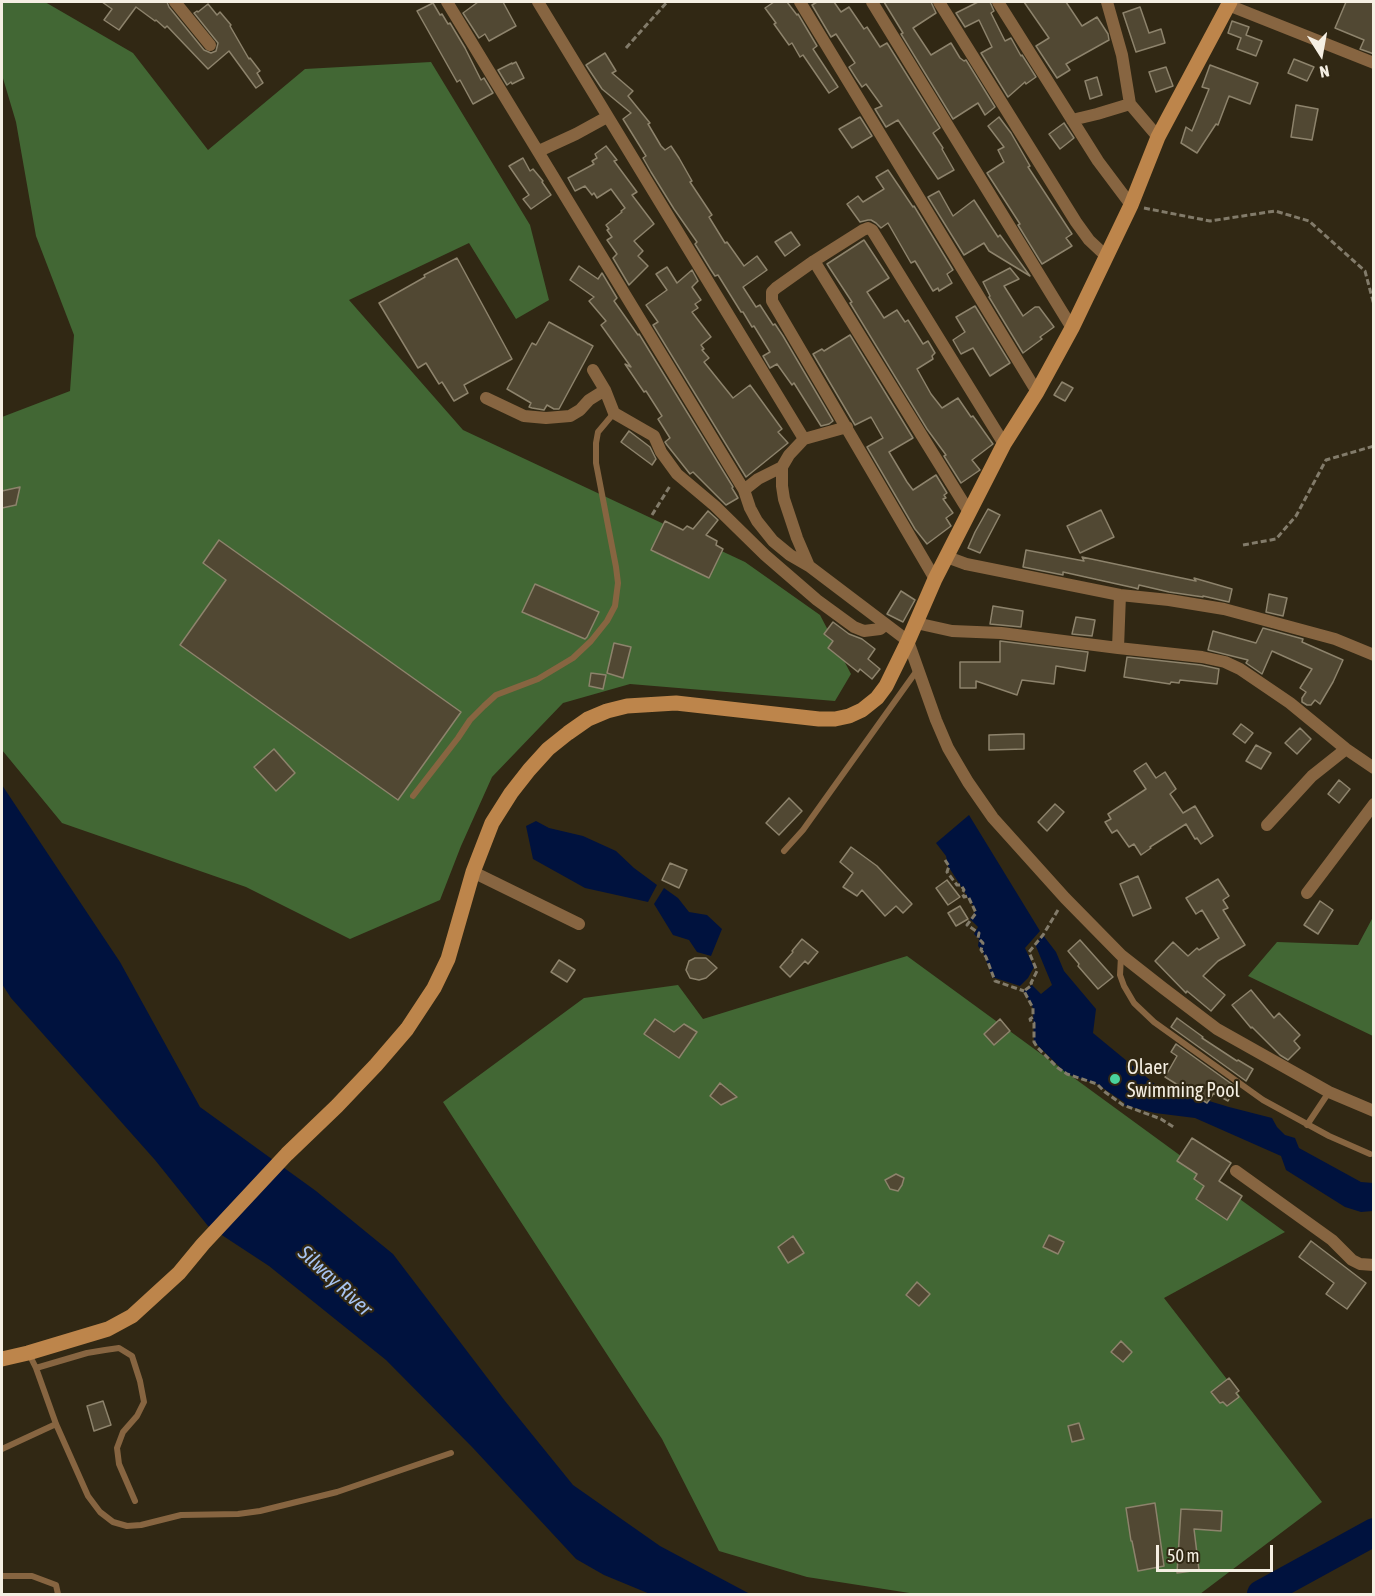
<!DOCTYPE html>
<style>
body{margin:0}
#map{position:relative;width:1375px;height:1596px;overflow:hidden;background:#312814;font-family:"Asap Condensed",sans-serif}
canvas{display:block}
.frame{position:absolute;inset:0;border:3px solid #f5efe3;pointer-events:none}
.north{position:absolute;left:1291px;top:24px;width:60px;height:60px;-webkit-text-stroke:4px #312814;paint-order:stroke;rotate:169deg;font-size:16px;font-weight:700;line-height:24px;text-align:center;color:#f5efe3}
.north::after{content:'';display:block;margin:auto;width:21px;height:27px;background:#f5efe3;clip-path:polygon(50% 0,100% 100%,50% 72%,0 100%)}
.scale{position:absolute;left:1156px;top:1545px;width:117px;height:27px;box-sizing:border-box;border:3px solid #f5efe3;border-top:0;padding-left:8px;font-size:18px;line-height:21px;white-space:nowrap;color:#f5efe3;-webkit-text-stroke:4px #312814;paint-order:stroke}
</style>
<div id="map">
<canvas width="1375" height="1596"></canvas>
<div class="frame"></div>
<div class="north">N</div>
<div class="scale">50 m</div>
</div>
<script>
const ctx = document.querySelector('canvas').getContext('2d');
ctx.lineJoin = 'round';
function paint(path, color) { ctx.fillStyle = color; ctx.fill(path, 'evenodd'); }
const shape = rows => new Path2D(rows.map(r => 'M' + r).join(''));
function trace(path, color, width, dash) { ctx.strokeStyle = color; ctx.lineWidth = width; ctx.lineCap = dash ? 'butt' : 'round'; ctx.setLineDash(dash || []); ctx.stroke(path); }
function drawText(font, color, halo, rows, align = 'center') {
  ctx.font = font + ' "Asap Condensed",sans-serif'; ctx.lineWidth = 4.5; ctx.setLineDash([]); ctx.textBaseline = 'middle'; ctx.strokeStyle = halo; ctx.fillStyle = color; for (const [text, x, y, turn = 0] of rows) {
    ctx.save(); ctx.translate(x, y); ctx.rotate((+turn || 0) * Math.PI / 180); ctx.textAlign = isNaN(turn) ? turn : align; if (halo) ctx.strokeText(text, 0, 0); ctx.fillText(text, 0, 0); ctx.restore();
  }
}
const forest = shape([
 [2,2,45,2,133,53,208,150,305,69,431,62,530,225,549,300,516,319,469,243,349,300,463,430,745,562,820,615,851,674,835,701,630,684,563,703,492,777,461,846,440,900,350,939,246,887,62,823,2,750,2,417,70,391,74,335,36,236,16,122,2,75],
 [1373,917,1373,1036,1248,976,1277,942,1358,945],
 [907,956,1285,1232,1164,1298,1322,1502,1200,1594,916,1594,807,1577,719,1551,662,1439,443,1102,584,998,678,985,703,1019]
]);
const water = shape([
 [2,785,120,962,200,1107,316,1191,393,1254,505,1401,573,1485,660,1546,750,1594,650,1594,604,1575,576,1559,473,1448,386,1360,269,1266,208,1226,155,1160,11,998,2,984],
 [969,815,1040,931,1025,948,1034,967,1028,978,1020,986,992,977,983,952,978,946,979,939,974,934,978,927,970,919,976,910,948,866,946,856,936,843],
 [536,821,549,828,583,836,616,851,634,868,657,885,648,902,585,888,533,859,526,826],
 [664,888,678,898,689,912,707,915,722,929,711,956,697,952,689,940,673,935,654,904],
 [1043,935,1056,952,1064,971,1096,1009,1093,1033,1156,1085,1229,1107,1272,1118,1277,1127,1285,1135,1295,1138,1299,1148,1361,1182,1373,1183,1373,1211,1361,1212,1345,1207,1286,1170,1281,1156,1195,1118,1155,1113,1123,1105,1125,1103,1097,1084,1067,1074,1034,1042,1033,1008,1024,991,1032,985,1041,994,1052,985,1035,944]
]);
const river = shape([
 [1261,1594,1374,1532]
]);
const building = shape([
 [102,2,167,2,169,7,204,50,211,53,216,51,218,43,194,13,197,11,198,12,208,4,217,15,220,12,231,25,230,26,249,59,250,58,260,71,257,73,263,83,256,88,229,51,208,69,167,26,165,28,156,20,155,21,136,7,119,30,104,20,112,9,102,2],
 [478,2,503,2,516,26,489,41,485,34,479,38,463,13,478,2],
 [774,2,787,2,797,15,798,14,817,46,813,49,838,87,829,93,803,55,800,57,792,43,789,45,774,24,776,23,765,8,774,2],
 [817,2,834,2,841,12,849,7,864,29,867,27,880,47,887,43,940,128,933,133,943,148,942,149,954,170,938,179,898,120,886,127,875,109,882,106,866,84,862,87,856,78,849,67,855,63,836,34,831,37,812,5,817,2],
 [884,2,931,2,936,13,913,28,931,55,951,43,960,58,964,61,966,60,995,107,985,115,978,103,953,119,901,34,903,33,884,2],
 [978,2,990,2,994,11,991,13,1005,41,1011,38,1021,56,1022,55,1036,77,1026,84,1025,82,1008,97,981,53,992,47,979,20,965,27,956,13,978,2],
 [1024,2,1066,2,1082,26,1097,17,1108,34,1109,40,1066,64,1070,70,1057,78,1036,46,1049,38,1024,2],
 [1346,2,1374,2,1374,54,1360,49,1364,40,1335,28,1346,2],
 [433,3,440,15,442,14,448,24,450,23,465,48,481,80,484,78,493,93,473,104,460,80,457,82,417,11,433,3],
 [1140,7,1149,33,1161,29,1165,43,1136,52,1123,13,1140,7],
 [1232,21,1249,27,1246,35,1262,41,1256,56,1237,49,1241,38,1228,33,1232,21],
 [605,53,616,71,612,73,633,91,628,96,650,123,648,124,661,146,665,150,671,146,679,158,692,181,690,182,712,215,709,217,725,243,727,242,744,266,757,256,767,270,743,287,756,307,760,305,773,325,775,324,783,336,833,421,829,424,821,426,794,383,792,385,777,364,770,368,763,356,770,352,754,326,752,327,743,312,741,312,718,275,715,276,711,270,695,244,697,242,674,209,651,172,643,158,646,156,623,119,631,113,602,89,586,65,605,53],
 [1294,59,1314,67,1307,81,1288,73,1294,59],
 [516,62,524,78,512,84,511,82,507,85,498,70,512,63,512,64,516,62],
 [1210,65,1258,83,1250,104,1229,96,1218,125,1216,124,1197,153,1181,143,1186,127,1192,131,1209,89,1202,87,1210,65],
 [1166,67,1173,86,1156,92,1149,72,1166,67],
 [1097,77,1102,95,1090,99,1085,81,1097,77],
 [1296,105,1318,109,1312,140,1291,137,1296,105],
 [860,117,872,136,852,148,839,129,860,117],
 [999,117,1011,133,1030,166,1028,167,1072,234,1066,238,1072,246,1042,264,1018,225,1020,224,987,173,1004,162,998,150,1004,147,988,126,999,117],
 [1064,123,1074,138,1060,149,1049,134,1064,123],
 [606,146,617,160,614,161,637,192,632,195,654,224,634,241,643,251,638,256,648,266,629,285,613,258,617,254,607,240,612,237,607,230,609,229,606,225,622,212,621,211,625,208,611,189,597,198,594,193,592,195,585,186,575,191,568,178,594,164,592,161,597,158,595,154,606,146],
 [523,158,530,171,533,169,543,181,542,182,551,195,531,209,523,199,529,195,509,166,523,158],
 [888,170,913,207,914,206,953,270,947,274,952,283,939,291,938,288,933,291,915,261,911,263,888,223,881,228,876,223,871,220,868,220,860,222,847,204,858,196,863,202,884,189,876,177,888,170],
 [939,191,953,216,974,200,998,237,1000,235,1030,276,989,251,984,243,964,255,928,197,939,191],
 [791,232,800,245,785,256,775,242,791,232],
 [864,240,889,278,867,292,884,318,897,310,905,322,908,320,923,344,928,341,935,353,932,356,933,359,917,369,931,394,942,408,958,398,971,417,973,416,993,444,972,460,980,470,961,483,944,456,946,455,927,429,850,303,852,302,827,264,864,240],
 [457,258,512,359,464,385,468,393,454,401,442,382,439,384,426,363,418,368,379,303,425,277,424,275,457,258],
 [579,266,598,279,602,273,617,298,614,301,638,335,639,334,733,487,732,488,738,498,726,505,693,472,690,474,667,445,665,442,670,438,658,419,662,416,646,391,644,392,625,364,631,367,601,325,606,321,589,301,594,297,570,280,579,266],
 [667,267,677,283,692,270,698,281,692,287,701,300,695,304,698,308,692,312,711,337,701,345,704,349,702,350,709,358,704,362,733,398,750,385,782,429,778,432,788,443,746,477,653,325,658,322,646,305,667,290,656,274,667,267],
 [1010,268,1019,279,1004,286,1023,316,1035,307,1039,307,1054,327,1040,337,1042,339,1023,353,989,297,990,296,983,282,1010,268],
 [975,306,1010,363,990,376,973,348,961,354,953,340,965,332,956,317,975,306],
 [549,322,593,346,559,409,554,409,547,405,544,410,532,408,529,407,531,403,507,389,532,343,536,345,549,322],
 [850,335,913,438,889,452,907,482,913,490,936,475,947,493,944,495,946,498,943,499,953,513,946,518,951,526,927,544,915,529,867,447,883,438,871,417,855,425,813,354,822,349,824,351,850,335],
 [1062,382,1073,388,1065,401,1054,395,1062,382],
 [629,431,650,447,656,459,652,465,621,442,629,431],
 [20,487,16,505,2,508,2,491,20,487],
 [988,509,1000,515,980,553,968,548,975,532,988,509],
 [1101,510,1114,537,1080,553,1067,526,1101,510],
 [708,511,718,520,706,535,717,541,716,545,723,549,709,578,651,550,665,521,683,530,687,526,693,529,708,511],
 [219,540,461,712,398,800,180,645,226,580,203,563,219,540],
 [1026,550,1084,561,1082,557,1196,581,1194,578,1232,589,1229,602,1203,596,1203,597,1169,592,1139,585,1138,589,1135,588,1063,572,1063,575,1023,567,1026,550],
 [535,584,599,612,587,637,585,639,522,612,535,584],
 [901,591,915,600,903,622,887,614,901,591],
 [1269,594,1287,598,1283,616,1266,612,1269,594],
 [993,606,1023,611,1021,627,990,624,993,606],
 [1076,617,1095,620,1092,636,1072,634,1076,617],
 [833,622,849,634,862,639,875,649,868,659,880,669,872,679,860,669,858,672,828,648,833,641,824,634,833,622],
 [1263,628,1303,639,1302,642,1343,660,1333,682,1320,704,1315,700,1311,705,1307,705,1302,702,1302,698,1306,692,1300,688,1312,669,1272,651,1262,674,1246,663,1248,660,1208,650,1213,631,1256,643,1263,628],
 [1000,641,1088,652,1085,671,1056,666,1054,684,1022,680,1017,695,976,681,976,688,960,688,960,662,1000,662,1000,641],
 [614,643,631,647,623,678,607,673,614,643],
 [1127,657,1201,665,1219,669,1217,684,1180,680,1179,683,1171,682,1170,684,1124,677,1127,657],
 [591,673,606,675,603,689,589,686,591,673],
 [1241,724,1253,733,1245,743,1233,734,1241,724],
 [1300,728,1311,739,1297,754,1285,743,1300,728],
 [1017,734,1024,734,1024,749,989,750,989,735,1017,734],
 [1256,745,1271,753,1261,769,1246,761,1256,745],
 [274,749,295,773,276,791,254,767,274,749],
 [1146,763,1156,778,1165,772,1176,789,1170,794,1183,813,1195,806,1213,836,1201,844,1197,838,1195,839,1186,824,1150,847,1151,848,1141,855,1134,844,1129,847,1117,830,1112,833,1105,822,1111,819,1108,814,1146,789,1134,771,1146,763],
 [1339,780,1350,789,1339,803,1328,794,1339,780],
 [789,798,802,811,779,835,766,823,789,798],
 [1055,804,1064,812,1047,831,1038,822,1055,804],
 [851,847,877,866,912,904,903,913,896,906,885,916,862,890,857,896,843,887,853,873,840,862,851,847],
 [670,863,687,870,679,888,662,880,670,863],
 [1138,876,1151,908,1133,916,1120,884,1138,876],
 [1218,879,1229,896,1223,900,1228,908,1223,910,1245,945,1218,961,1203,976,1225,995,1211,1011,1187,991,1186,993,1155,961,1173,942,1188,956,1197,948,1199,950,1219,938,1202,910,1196,914,1186,898,1218,879],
 [947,880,960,897,948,905,936,888,947,880],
 [1320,901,1333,910,1318,934,1304,925,1320,901],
 [960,906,968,919,956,926,948,913,960,906],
 [802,939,818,952,808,964,805,961,790,977,780,967,793,952,792,951,802,939],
 [1080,940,1113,977,1098,989,1078,966,1079,964,1068,951,1080,940],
 [695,958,706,958,717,968,706,978,699,980,690,978,686,970,689,961,695,958],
 [559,960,575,970,567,982,551,972,559,960],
 [1251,990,1274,1018,1279,1013,1300,1035,1294,1041,1300,1048,1288,1060,1280,1055,1252,1027,1251,1028,1232,1005,1251,990],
 [1177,1018,1203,1037,1202,1038,1237,1061,1238,1060,1253,1069,1246,1081,1171,1027,1177,1018],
 [655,1019,674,1032,684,1024,697,1032,679,1058,644,1034,655,1019],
 [1000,1019,1010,1031,994,1045,984,1034,1000,1019],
 [1176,1044,1236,1087,1228,1101,1214,1093,1207,1103,1165,1077,1177,1056,1171,1052,1176,1044],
 [720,1083,737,1097,721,1105,710,1096,720,1083],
 [1192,1138,1231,1163,1219,1181,1242,1196,1227,1220,1196,1199,1204,1186,1194,1179,1197,1174,1177,1161,1192,1138],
 [896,1174,904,1178,902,1185,898,1191,890,1189,885,1180,896,1174],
 [1049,1235,1064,1242,1058,1254,1043,1247,1049,1235],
 [793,1236,804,1253,788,1263,778,1247,793,1236],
 [1311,1241,1366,1283,1347,1309,1326,1294,1334,1283,1299,1257,1311,1241],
 [917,1282,930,1294,919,1306,906,1295,917,1282],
 [1121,1341,1132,1352,1123,1362,1111,1352,1121,1341],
 [1229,1378,1239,1391,1236,1393,1239,1397,1227,1406,1223,1402,1220,1403,1211,1392,1229,1378],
 [103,1401,111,1425,94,1431,87,1406,103,1401],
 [1079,1423,1084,1439,1072,1442,1068,1426,1079,1423],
 [1155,1503,1164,1566,1138,1571,1132,1541,1131,1541,1126,1508,1155,1503],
 [1181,1509,1222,1511,1221,1531,1194,1529,1199,1570,1177,1573,1181,1509]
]);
const path = shape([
 [626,48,667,2],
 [1144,208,1210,221,1275,211,1309,221,1365,271,1374,305],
 [652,515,670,486],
 [1243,545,1276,539,1296,516,1326,460,1374,446],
 [945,860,949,866,947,872,957,885,961,885,964,890,962,893,964,897,968,896,976,913,967,925,979,933,978,938,983,943,981,950,986,957,995,981,1024,991],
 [1058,910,1043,935,1029,952,1037,971,1031,983,1032,985,1024,991,1033,1008,1033,1017,1030,1019,1031,1022,1034,1023,1034,1042,1037,1047,1058,1068,1067,1074,1097,1084,1105,1092,1123,1105,1161,1119,1175,1128]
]);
const lane = shape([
 [413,796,458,738,470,720,484,706,496,695,538,679,573,658,591,641,607,621,615,606,618,583,616,567,596,463,596,443,598,432,614,413],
 [784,851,803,830,918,669],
 [1121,956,1120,975,1124,986,1134,1003,1154,1022,1263,1100,1329,1136,1370,1154],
 [1307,1125,1329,1092],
 [29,1354,36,1368,56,1424,88,1496,100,1512,113,1522,127,1526,141,1525,181,1515,238,1514,260,1511,337,1492,451,1453],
 [36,1368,87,1353,105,1350,119,1348,132,1356,140,1381,144,1402,137,1416,123,1432,117,1448,119,1464,135,1501],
 [2,1449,56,1424],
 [2,1576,32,1576,56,1585,58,1594]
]);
const street = shape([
 [175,2,210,45],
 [447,2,744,490,750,508,757,521,773,541,790,555,809,566,908,641,936,720,948,748,968,782,993,818,1065,898,1121,955,1163,988,1217,1029,1329,1092,1374,1111],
 [538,2,804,439],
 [800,2,1037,392],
 [872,2,1072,328],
 [939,2,1076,222,1089,240,1106,256],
 [998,2,1098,161,1131,205],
 [1107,2,1122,55,1130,104,1158,137],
 [1228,5,1374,63],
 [1072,120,1097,114,1130,104],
 [539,151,576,134,607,117],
 [814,261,969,512],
 [593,370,605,390,614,413,654,436,661,452,677,474,715,506,765,555,817,600,854,627,864,631,880,629,885,625],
 [486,398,524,416,546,418,570,416,580,410,589,400,605,390],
 [744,490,758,479,782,467],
 [947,557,966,564,1120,595,1169,600,1224,609,1335,639,1374,655],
 [809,566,797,538,784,499,782,486,782,467,789,455,804,439,847,427],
 [935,579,772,301,772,292,776,288,814,261,863,230,868,228,872,230,1004,444],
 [1120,595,1118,648,1202,657,1225,662,1240,669,1290,703,1346,749,1374,768],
 [916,623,952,631,1001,633,1118,648],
 [1267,825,1312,776,1346,749],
 [473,872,579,924],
 [1307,893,1374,804],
 [1236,1171,1332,1240,1352,1260,1360,1264,1374,1265]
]);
const secondary = shape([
 [2,1359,28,1353,108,1329,132,1316,179,1273,203,1244,287,1154,337,1106,376,1065,407,1029,434,988,448,959,473,872,492,823,511,793,529,770,548,749,568,733,588,719,607,711,627,706,676,703,819,719,835,719,849,716,862,710,877,698,886,686,908,641,935,579,1004,444,1037,392,1072,328,1131,205,1158,137,1230,2]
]);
const markers = [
 [1115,1079,6,"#49d49d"]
];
const poiNames = [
 ["Olaer",1127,1068],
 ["Swimming Pool",1127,1091]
];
const waterNames = [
 ["Silway River",335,1281,43]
];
paint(forest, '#426734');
paint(water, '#00123e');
trace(river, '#00123e', 28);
paint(building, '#514833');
trace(building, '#8d836c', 1.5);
trace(path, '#827b6a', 3, [6, 3]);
trace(lane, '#876541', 6);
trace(street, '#876541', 12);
trace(secondary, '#bd854b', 15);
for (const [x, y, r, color] of markers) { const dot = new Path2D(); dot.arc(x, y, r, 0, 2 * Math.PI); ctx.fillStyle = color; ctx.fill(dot); trace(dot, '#312814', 2); }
drawText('20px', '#f5efe3', '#312814', poiNames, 'left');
drawText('italic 21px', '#a7c3f0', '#312814', waterNames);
</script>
